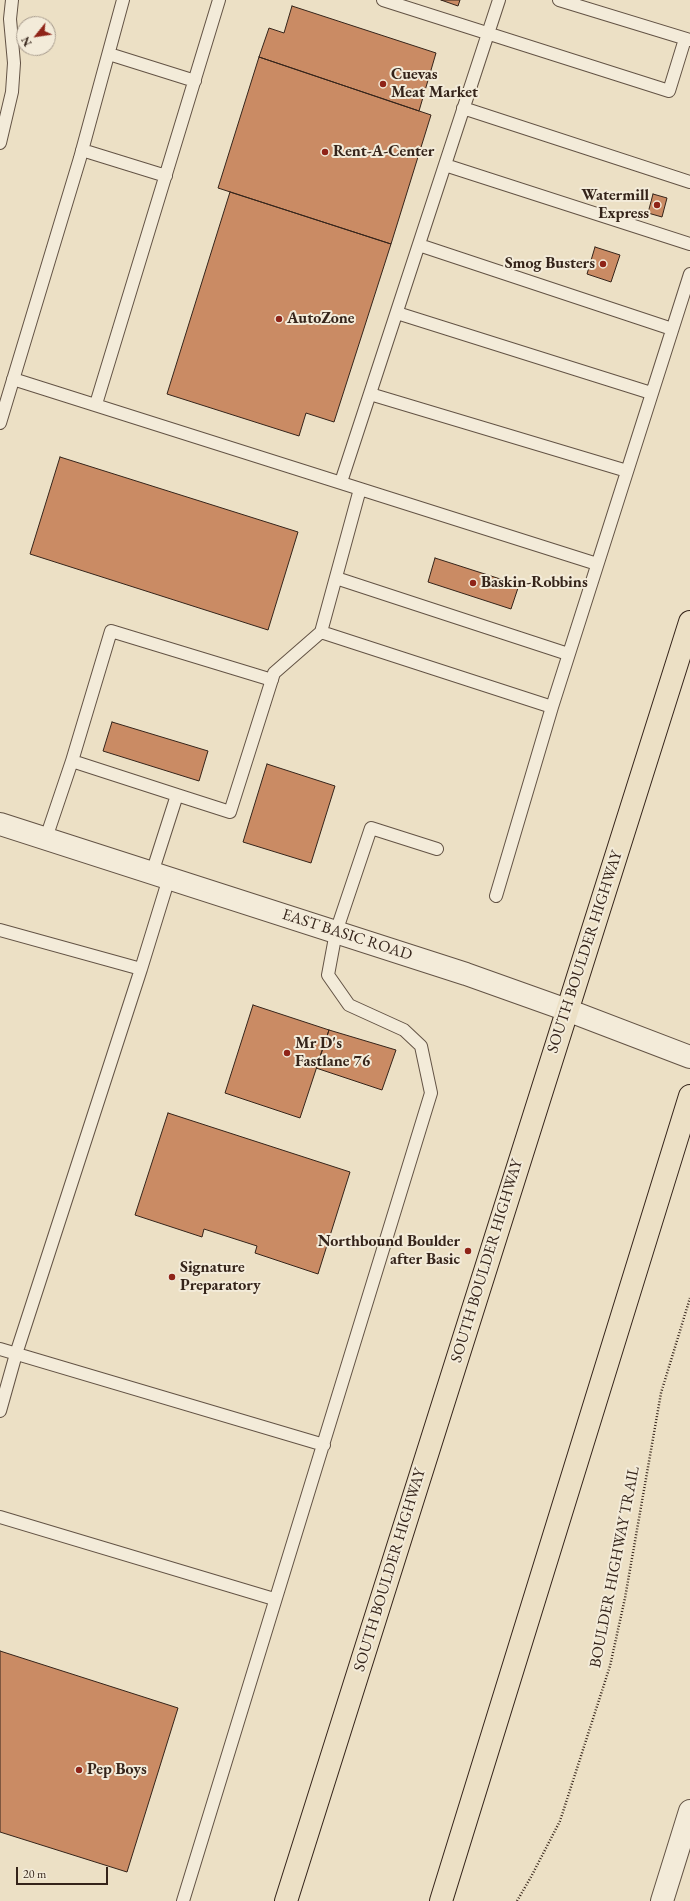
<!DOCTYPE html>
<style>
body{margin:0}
#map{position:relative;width:690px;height:1901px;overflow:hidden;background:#ece0c5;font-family:"EB Garamond",serif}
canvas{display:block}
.north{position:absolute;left:16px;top:16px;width:40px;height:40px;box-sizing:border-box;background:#f3ebd9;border:1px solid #a79b8d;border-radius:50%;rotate:240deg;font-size:11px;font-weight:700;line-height:16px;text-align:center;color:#35241a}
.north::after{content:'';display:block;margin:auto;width:14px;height:18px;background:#8f2418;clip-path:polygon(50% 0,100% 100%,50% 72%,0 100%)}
.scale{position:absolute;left:16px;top:1867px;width:92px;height:18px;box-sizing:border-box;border:2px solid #35241a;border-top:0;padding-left:5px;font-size:12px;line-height:14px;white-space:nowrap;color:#35241a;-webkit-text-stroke:3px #f3ebd9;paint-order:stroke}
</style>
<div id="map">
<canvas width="690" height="1901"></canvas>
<div class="north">N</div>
<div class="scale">20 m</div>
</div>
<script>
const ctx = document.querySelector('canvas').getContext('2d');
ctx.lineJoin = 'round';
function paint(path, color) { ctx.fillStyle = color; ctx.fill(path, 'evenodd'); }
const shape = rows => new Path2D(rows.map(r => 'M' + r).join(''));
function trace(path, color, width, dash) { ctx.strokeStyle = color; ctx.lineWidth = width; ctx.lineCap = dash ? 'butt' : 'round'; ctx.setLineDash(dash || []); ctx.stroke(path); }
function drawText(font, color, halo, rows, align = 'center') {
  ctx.font = font + ' "EB Garamond",serif'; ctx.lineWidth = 4; ctx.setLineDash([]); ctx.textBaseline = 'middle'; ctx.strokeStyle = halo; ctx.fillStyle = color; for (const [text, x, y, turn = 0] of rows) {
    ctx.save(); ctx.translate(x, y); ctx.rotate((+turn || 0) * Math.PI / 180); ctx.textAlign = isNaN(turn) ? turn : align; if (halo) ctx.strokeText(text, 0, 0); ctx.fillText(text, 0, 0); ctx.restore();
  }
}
const building = shape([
 [441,0,460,0,458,6,441,0],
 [292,6,436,53,419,111,259,57,269,28,284,33,292,6],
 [259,57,431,115,391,244,218,188,259,57],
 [230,192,391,244,334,422,306,413,299,436,167,394,230,192],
 [653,194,667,198,662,217,648,213,653,194],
 [595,247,620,255,611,282,587,274,595,247],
 [60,457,298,532,268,630,30,554,60,457],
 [435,558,519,585,511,609,428,582,435,558],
 [112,722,208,751,199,781,103,751,112,722],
 [267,764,335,786,311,863,243,842,267,764],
 [253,1005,329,1030,300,1118,225,1093,253,1005],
 [329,1030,396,1050,382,1090,316,1068,329,1030],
 [168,1113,350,1172,318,1274,255,1253,257,1246,204,1229,202,1237,135,1215,168,1113],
 [0,1651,178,1708,127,1872,0,1832,0,1651]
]);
const path = shape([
 [517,1901,531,1877,560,1821,610,1666,625,1598,661,1393,690,1298]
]);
const service = shape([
 [383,0,669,91,685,39],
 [559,0,690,40],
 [109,54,195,81],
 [463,108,690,182],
 [0,143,12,92,14,63,10,19,12,0],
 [82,150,166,176],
 [445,165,690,244],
 [419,245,672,329],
 [397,313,651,393],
 [13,379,597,564],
 [370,394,627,471],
 [96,404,219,0],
 [0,423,80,158,123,0],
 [341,482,499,0],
 [336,578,568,654],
 [321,632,552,707],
 [177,795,72,761,111,631,272,680],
 [46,838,72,761],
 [152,873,177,795,230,812,274,673,321,632,360,489],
 [496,896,552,707,690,274],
 [0,930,141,969,16,1354,0,1411],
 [141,969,169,878],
 [0,1349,324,1445],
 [0,1517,274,1599],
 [183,1901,431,1093,421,1046,404,1030,349,1005,328,975,336,932,371,828,437,849]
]);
const minor = shape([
 [0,824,466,974,567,1010],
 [662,1901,690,1811]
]);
const tertiary = shape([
 [567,1010,690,1057]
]);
const primary = shape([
 [286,1901,690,622],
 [441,1901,690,1096]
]);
const markers = [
 [383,84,4,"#8f2418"],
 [325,152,4,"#8f2418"],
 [657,205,4,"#8f2418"],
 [603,264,4,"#8f2418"],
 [279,319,4,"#8f2418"],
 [473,583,4,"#8f2418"],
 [287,1053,4,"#8f2418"],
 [468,1251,4,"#8f2418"],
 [172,1277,4,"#8f2418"],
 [79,1770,4,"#8f2418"]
];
const poiNames = [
 ["Cuevas",391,75],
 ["Meat Market",391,93],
 ["Rent-A-Center",333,152],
 ["Watermill",649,196,"right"],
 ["Express",649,214,"right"],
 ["Smog Busters",595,264,"right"],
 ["AutoZone",287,319],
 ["Baskin-Robbins",481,583],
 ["Mr D's",295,1044],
 ["Fastlane 76",295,1062],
 ["Northbound Boulder",460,1242,"right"],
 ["after Basic",460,1260,"right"],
 ["Signature",180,1268],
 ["Preparatory",180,1286],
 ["Pep Boys",87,1770]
];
const streetNames = [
 ["EAST BASIC ROAD",347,935,18],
 ["SOUTH BOULDER HIGHWAY",585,952,-72],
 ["SOUTH BOULDER HIGHWAY",487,1261,-73],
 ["BOULDER HIGHWAY TRAIL",615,1567,-79],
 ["SOUTH BOULDER HIGHWAY",390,1570,-73]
];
paint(building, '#ca8b64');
trace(building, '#35241a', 1);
trace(service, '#635345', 14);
trace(minor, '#635345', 24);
trace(tertiary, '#635345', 24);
trace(primary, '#35241a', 24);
trace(path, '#35241a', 2.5, [1, 2]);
trace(service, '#f3ebd9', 12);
trace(minor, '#f3ebd9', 22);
trace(tertiary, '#f3ebd9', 22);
trace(primary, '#ece0c5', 22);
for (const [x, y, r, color] of markers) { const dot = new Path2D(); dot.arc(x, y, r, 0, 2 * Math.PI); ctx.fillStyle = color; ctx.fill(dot); trace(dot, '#f3ebd9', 1.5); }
drawText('bold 16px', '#35241a', '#f3ebd9', poiNames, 'left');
drawText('16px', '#35241a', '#f3ebd9', streetNames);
</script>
